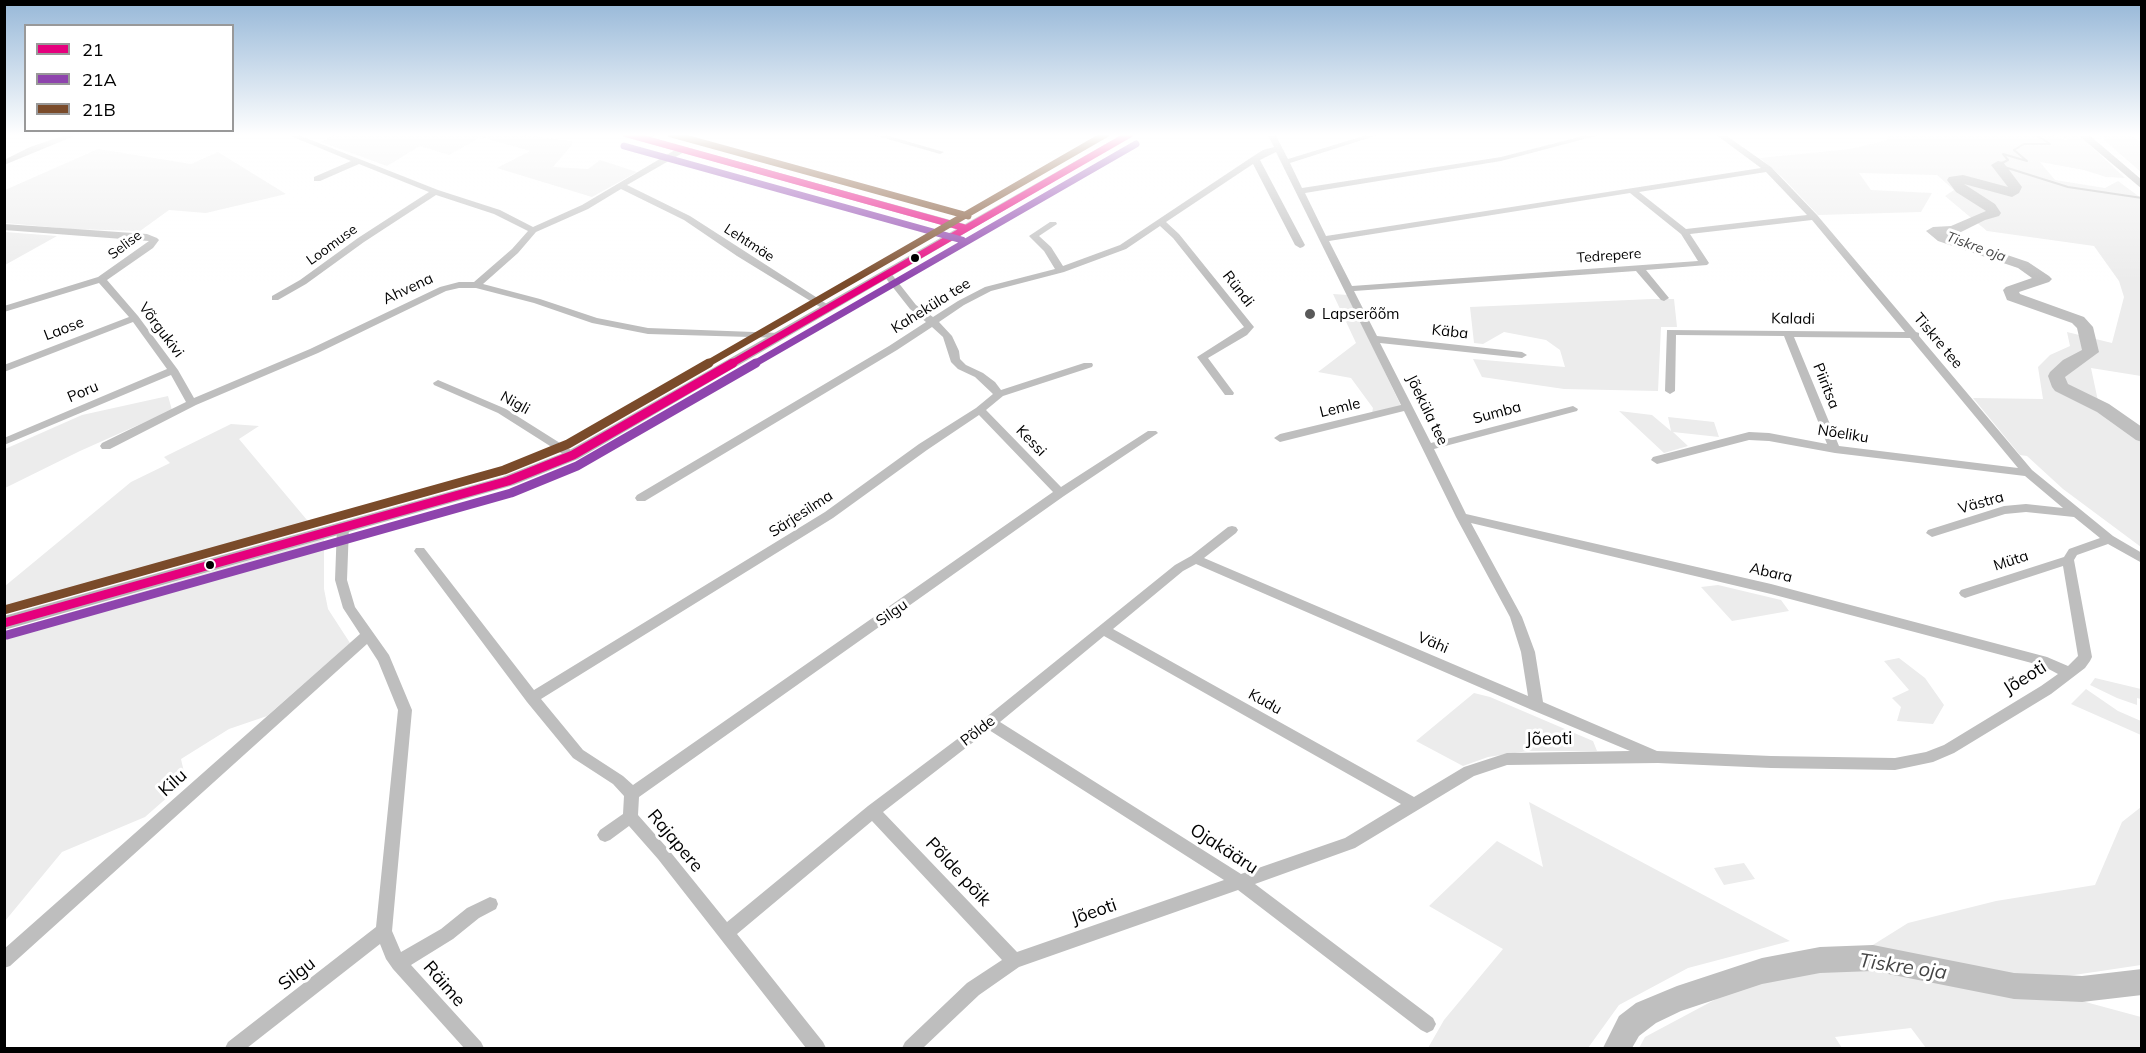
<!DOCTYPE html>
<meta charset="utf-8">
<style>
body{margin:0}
#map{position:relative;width:2146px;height:1053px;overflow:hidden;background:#fff;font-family:Mulish,sans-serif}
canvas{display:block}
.frame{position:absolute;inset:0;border:6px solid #000;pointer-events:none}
.legend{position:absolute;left:24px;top:24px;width:210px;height:108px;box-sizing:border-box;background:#fff;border:2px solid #999;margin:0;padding:8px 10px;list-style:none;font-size:18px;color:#000}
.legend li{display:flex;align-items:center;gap:12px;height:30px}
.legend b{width:30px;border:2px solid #999}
</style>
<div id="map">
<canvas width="2146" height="1053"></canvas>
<div class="frame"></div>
<ul class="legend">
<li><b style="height:8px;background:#e5007d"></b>21</li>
<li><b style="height:8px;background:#8e44ad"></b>21A</li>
<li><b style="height:8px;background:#7a4b2a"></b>21B</li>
</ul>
</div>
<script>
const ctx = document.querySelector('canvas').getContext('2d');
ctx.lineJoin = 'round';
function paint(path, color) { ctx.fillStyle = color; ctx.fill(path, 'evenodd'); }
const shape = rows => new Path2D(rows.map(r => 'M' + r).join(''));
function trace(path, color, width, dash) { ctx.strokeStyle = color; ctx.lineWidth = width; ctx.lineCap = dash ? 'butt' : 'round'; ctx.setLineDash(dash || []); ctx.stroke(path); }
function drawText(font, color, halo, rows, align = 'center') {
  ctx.font = font + ' Mulish,sans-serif'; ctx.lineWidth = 6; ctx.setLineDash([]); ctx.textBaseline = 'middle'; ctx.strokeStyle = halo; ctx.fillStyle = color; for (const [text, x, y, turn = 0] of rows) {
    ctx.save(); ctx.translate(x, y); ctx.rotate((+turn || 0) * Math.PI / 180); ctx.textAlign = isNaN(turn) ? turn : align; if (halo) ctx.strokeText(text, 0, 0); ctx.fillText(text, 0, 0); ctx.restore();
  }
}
const green = shape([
 [336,134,514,134,572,141,572,145,553,167,588,169,600,160,637,172,592,197,497,168,530,151,481,137,449,155,420,146,387,166,321,142],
 [1887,134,2050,134,2065,140,2067,139,2055,134,2078,134,2125,178,2106,177,2084,170,2040,162,2055,180,2105,188,2118,181,2141,198,2141,376,2091,368,2098,401,2112,407,2141,429,2141,547,2063,489,2027,456,2020,455,1973,398,2043,399,2038,367,2050,355,2070,346,2067,332,2112,343,2124,297,2119,281,2094,246,1987,231,1945,196,1954,190,1937,175,1859,173,1871,190,1932,193,1921,212,1818,215,1782,177,1760,158,1850,149,1888,140],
 [2097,134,2126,134,2141,141,2141,172],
 [98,149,191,164,218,152,286,194,206,213,169,210,140,231,71,229,5,223,5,190],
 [5,232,57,236,5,265],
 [1333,294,1348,295,1401,406,1372,413,1373,408,1351,378,1318,372,1356,343],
 [1652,299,1674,299,1677,327,1661,327,1658,391,1564,389,1482,377,1473,359,1565,367,1560,350,1546,340,1504,332,1483,344,1474,343,1470,307],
 [168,396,172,410,80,451,5,488,5,449,82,415],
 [1619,411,1652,415,1671,431,1668,417,1714,422,1719,437,1673,432,1688,446,1664,453],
 [231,424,259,426,239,439,312,526,5,611,5,586,131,482,170,463,164,457],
 [324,539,324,589,328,609,350,643,267,716,229,729,181,759,186,781,145,817,62,852,5,921,5,631],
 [1718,585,1781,600,1789,611,1732,621,1701,587],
 [1899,658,1925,678,1944,705,1933,724,1897,721,1901,707,1892,698,1909,690,1884,661],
 [2095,678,2141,689,2141,699,2137,698,2137,705,2117,698,2090,685],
 [2086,689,2118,711,2141,721,2141,735,2071,704],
 [1474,693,1490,697,1593,741,1597,751,1528,751,1488,757,1463,766,1416,741],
 [1529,802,1621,851,1790,941,1688,968,1619,1005,1588,1048,1428,1048,1444,1020,1503,949,1429,906,1497,841,1543,867],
 [2141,807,2141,965,2054,978,2067,997,2141,1017,2141,1048,1926,1048,1911,1028,1835,1037,1842,1048,1639,1048,1645,1037,1808,950,1868,948,1908,923,1996,901,2095,885,2122,822],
 [1744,863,1755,879,1724,885,1714,868]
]);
const stream = shape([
 [2035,134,2050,144],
 [1998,165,2068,187,2142,198],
 [1998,165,2008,160,2003,154,2027,161,2014,150,2024,144,2050,144]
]);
const river = shape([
 [1998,161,2003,162,2022,187,2019,193,2012,197,1964,184,1995,204,2001,213,1999,216,1985,220,1959,233,1948,235,2028,262,2049,276,2052,279,2049,282,2019,292,2020,294,2084,317,2093,327,2099,352,2065,377,2068,384,2109,404,2142,427,2142,442,2136,440,2097,412,2055,391,2052,387,2048,376,2050,372,2063,360,2082,350,2077,328,2072,323,2007,300,2003,290,2006,287,2032,278,2018,268,1938,241,1926,231,1933,227,1951,226,1986,211,1956,192,1947,180,1949,177,1963,175,2008,187,1991,165,1998,161],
 [1873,945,2014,973,2082,976,2142,969,2142,995,2082,1002,2014,999,1873,971,1820,973,1762,984,1681,1011,1656,1023,1639,1036,1632,1048,1603,1048,1619,1016,1636,1003,1677,986,1762,958,1820,947,1873,945]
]);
const street = shape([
 [68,134,79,134,4,165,4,160,30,147,68,134],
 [286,134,296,134,438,190,500,210,533,227,582,205,680,147,686,147,686,151,627,185,690,216,833,308,831,310,825,310,737,256,684,220,621,189,588,209,536,232,518,253,483,284,540,299,597,318,648,328,780,333,785,336,784,338,648,334,592,323,534,303,476,288,459,288,446,291,318,353,196,405,110,449,102,449,100,446,102,443,186,402,171,375,4,445,4,438,167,369,133,322,4,372,4,365,129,317,99,283,4,312,4,306,98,277,149,241,4,230,4,224,147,234,157,238,159,240,153,248,107,280,138,316,178,370,194,398,310,349,440,287,459,282,474,282,512,249,528,231,494,214,436,195,364,242,306,284,278,300,272,300,272,296,300,280,358,238,429,192,359,164,320,181,314,181,314,177,351,161,286,134],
 [647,134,658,134,643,140,639,138,647,134],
 [870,134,882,134,944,152,940,154,870,134],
 [1267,134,1275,134,1288,159,1370,134,1381,134,1290,163,1302,188,1501,157,1591,134,1603,134,1501,161,1305,193,1326,236,1761,168,1715,134,1724,134,1771,167,1817,215,1916,332,1919,333,1919,336,2032,470,2113,536,2142,553,2142,563,2108,544,2077,555,2074,560,2092,657,2090,661,2085,668,2051,694,1954,753,1933,762,1895,770,1771,768,1658,763,1507,765,1474,776,1355,848,1255,884,1433,1018,1436,1024,1433,1030,1427,1033,1421,1030,1238,890,1019,967,979,995,923,1048,902,1048,905,1042,967,983,1002,960,872,821,737,934,823,1042,826,1048,806,1048,658,859,629,826,610,840,605,842,600,840,597,835,600,830,623,814,624,796,613,784,573,758,527,702,414,551,416,548,424,548,534,690,825,512,919,444,976,408,993,394,975,377,958,369,951,362,943,337,932,327,897,350,645,501,637,501,635,498,637,495,889,346,926,322,910,309,884,276,884,272,890,272,916,305,933,317,958,301,985,287,1055,269,1044,251,1029,236,1050,222,1056,222,1057,224,1039,236,1051,247,1063,266,1120,245,1252,157,1263,150,1274,147,1267,134],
 [1276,152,1401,405,1280,434,1274,438,1280,442,1404,411,1456,517,1510,617,1521,652,1528,696,1204,558,1236,533,1238,530,1236,527,1232,526,1228,527,1191,556,1175,565,984,719,868,806,727,922,668,849,638,815,639,797,1064,496,1158,433,1156,431,1148,431,1061,487,986,410,1003,396,1092,367,1093,365,1092,363,1084,363,1001,390,995,382,983,373,966,365,960,359,959,351,952,336,939,322,964,305,991,291,1064,272,1126,249,1160,226,1173,238,1244,327,1197,357,1225,395,1233,395,1234,393,1208,358,1247,335,1254,327,1179,234,1166,222,1253,164,1295,245,1300,248,1303,247,1305,245,1260,160,1276,152],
 [1766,172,1807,215,1686,229,1639,192,1766,172],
 [1630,193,1681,234,1698,261,1352,286,1329,241,1630,193],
 [1812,220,1905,332,1667,330,1665,391,1670,394,1675,391,1676,335,1784,336,1827,444,1769,433,1749,432,1653,457,1651,460,1657,464,1749,440,1769,441,1835,453,2025,476,2063,508,2026,504,2004,506,1928,530,1926,533,1932,537,2005,514,2026,512,2074,517,2100,538,2069,549,2064,557,1961,590,1959,593,1961,596,1965,598,2063,566,2078,656,2068,666,2047,657,1771,584,1466,514,1434,449,1577,411,1578,409,1573,406,1431,443,1380,343,1522,358,1527,355,1522,352,1377,336,1354,291,1636,271,1661,300,1664,301,1669,298,1646,270,1707,265,1709,263,1690,234,1812,220],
 [1794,337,1910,338,2018,468,1839,446,1794,337],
 [979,415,1053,492,633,785,623,776,583,750,541,699,833,518,927,450,979,415],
 [1471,523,1771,594,2043,666,2058,674,2041,686,1944,745,1926,752,1895,758,1771,756,1657,751,1543,702,1535,652,1522,617,1471,523],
 [1196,564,1532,710,1630,751,1507,753,1464,767,1414,797,1113,629,1183,571,1196,564],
 [1104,636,1401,804,1345,838,1241,874,1000,722,1104,636],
 [989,730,1224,880,1017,952,883,812,989,730],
 [438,380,506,409,579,455,573,459,569,458,498,413,434,385,433,383,438,380],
 [343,523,349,527,347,580,355,607,389,655,412,710,392,931,401,952,441,929,467,908,490,897,496,899,498,904,496,909,479,918,453,939,411,965,481,1042,484,1048,464,1048,393,969,386,959,380,944,247,1048,225,1048,228,1042,376,927,398,710,378,661,367,644,10,966,4,968,4,949,360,634,343,608,335,580,337,527,343,523]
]);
const secondary = shape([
 [622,134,638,134,965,224,1123,134,1135,134,578,459,514,485,4,630,4,616,502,477,568,451,956,229,623,136,622,134],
 [2077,134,2088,134,2142,180,2142,189,2077,134]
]);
const bus1Far1 = shape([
 [627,134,965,228],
 [731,364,1130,134]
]);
const bus1 = shape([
 [4,623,508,481,573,455,733,363]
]);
const bus2Far1 = shape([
 [624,146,962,240],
 [754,364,1136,144]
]);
const bus2 = shape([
 [7,635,511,493,577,466,756,363]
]);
const bus3Far1 = shape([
 [671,134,968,216],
 [707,364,1106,134]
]);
const bus3 = shape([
 [4,610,504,470,568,444,709,363]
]);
const markers = [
 [915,258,5,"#000"],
 [1310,314,6,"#595959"],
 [210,565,5,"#000"]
];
const farStreetnames = [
 ["Lehtmäe",749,243,33],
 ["Selise",125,245,-37],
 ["Loomuse",332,245,-36],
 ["Tedrepere",1609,256,-4]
];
const farWaternames = [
 ["Tiskre oja",1976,247,20]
];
const streetNames = [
 ["Ahvena",408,289,-25],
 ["Ründi",1238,289,52],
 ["Kaheküla tee",931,306,-32],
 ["Kaladi",1793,319,1],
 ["Laose",64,329,-21],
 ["Võrgukivi",161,330,53],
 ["Käba",1450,332,6],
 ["Tiskre tee",1938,341,50],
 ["Piiritsa",1826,386,68],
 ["Poru",83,392,-23],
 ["Nigli",515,403,29],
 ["Lemle",1340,408,-14],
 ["Jõeküla tee",1427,410,64],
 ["Sumba",1497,413,-15],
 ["Nõeliku",1843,434,9],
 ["Kessi",1031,441,46],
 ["Västra",1981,503,-16],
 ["Särjesilma",801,514,-33],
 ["Müta",2011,561,-18],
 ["Abara",1771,573,13],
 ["Silgu",892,613,-35],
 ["Vähi",1433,643,23],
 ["Kudu",1265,702,29],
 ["Põlde",978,731,-38]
];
const poiNames = [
 ["Lapserõõm",1322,314]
];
const nearStreetnames = [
 ["Jõeoti",2025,678,-32],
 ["Jõeoti",1549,739,-1],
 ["Kilu",173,783,-42],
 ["Rajapere",675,841,50],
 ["Ojakääru",1224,849,33],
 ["Põlde põik",958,872,47],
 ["Jõeoti",1094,912,-19],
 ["Silgu",297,974,-38],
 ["Räime",444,984,49]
];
const nearWaternames = [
 ["Tiskre oja",1903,967,8]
];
paint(green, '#ececec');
trace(stream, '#bfbfbf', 2);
paint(river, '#bfbfbf');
paint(street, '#bebebe');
paint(secondary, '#b8b8b8');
trace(bus1Far1, '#e5007d', 7);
trace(bus1, '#e5007d', 9);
trace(bus2Far1, '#8e44ad', 7);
trace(bus2, '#8e44ad', 9);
trace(bus3Far1, '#7a4b2a', 7);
trace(bus3, '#7a4b2a', 9);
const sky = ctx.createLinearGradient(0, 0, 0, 281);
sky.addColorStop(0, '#97b8d8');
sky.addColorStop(0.48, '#fff');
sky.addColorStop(1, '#ffffff00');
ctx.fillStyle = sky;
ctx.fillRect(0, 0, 2146, 281);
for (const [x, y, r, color] of markers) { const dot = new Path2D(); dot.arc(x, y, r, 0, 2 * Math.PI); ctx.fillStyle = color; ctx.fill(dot); trace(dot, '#fff', 2); }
drawText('14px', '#000', '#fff', farStreetnames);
drawText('italic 14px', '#444', '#fff', farWaternames);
drawText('15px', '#000', '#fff', streetNames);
drawText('15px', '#000', '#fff', poiNames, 'left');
drawText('18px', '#000', '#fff', nearStreetnames);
drawText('italic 20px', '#444', '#fff', nearWaternames);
</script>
